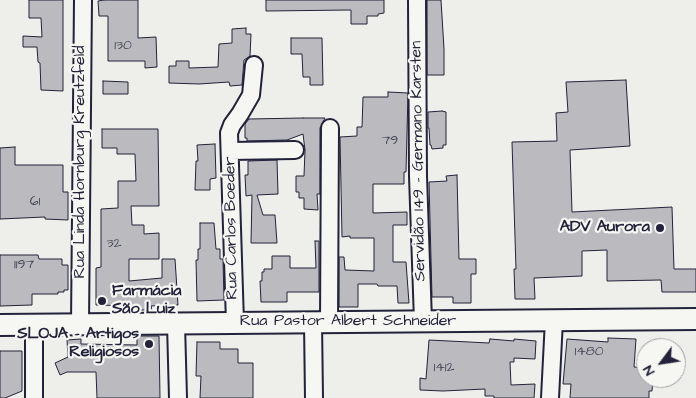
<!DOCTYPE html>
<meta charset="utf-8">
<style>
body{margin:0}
#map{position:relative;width:696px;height:398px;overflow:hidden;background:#eeeeeb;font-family:"Architects Daughter",sans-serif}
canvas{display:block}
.north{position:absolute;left:636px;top:338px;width:50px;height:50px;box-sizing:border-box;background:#f6f6f2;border:1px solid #a1a1a9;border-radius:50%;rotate:239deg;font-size:14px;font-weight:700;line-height:20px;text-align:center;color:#22223b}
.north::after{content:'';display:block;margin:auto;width:18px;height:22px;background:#22223b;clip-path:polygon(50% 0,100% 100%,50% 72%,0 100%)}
</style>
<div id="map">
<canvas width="696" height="398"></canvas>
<div class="north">N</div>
</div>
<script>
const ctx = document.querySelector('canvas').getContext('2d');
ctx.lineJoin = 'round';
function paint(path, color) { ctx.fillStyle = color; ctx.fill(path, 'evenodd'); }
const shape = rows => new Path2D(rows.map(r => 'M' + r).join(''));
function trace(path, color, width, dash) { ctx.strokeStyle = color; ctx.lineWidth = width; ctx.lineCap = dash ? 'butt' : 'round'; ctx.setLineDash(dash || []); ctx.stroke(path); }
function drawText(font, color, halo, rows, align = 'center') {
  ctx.font = font + ' "Architects Daughter",sans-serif'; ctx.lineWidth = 4.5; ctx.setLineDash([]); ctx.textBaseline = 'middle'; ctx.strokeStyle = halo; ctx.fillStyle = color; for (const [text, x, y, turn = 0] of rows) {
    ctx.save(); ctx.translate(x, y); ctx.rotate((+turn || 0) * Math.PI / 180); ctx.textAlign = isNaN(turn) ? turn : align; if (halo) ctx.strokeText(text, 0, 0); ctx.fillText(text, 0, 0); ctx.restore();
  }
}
const building = shape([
 [29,0,63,0,63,91,41,90,40,63,38,62,37,47,23,47,23,36,42,37,41,18,29,18,29,0],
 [104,0,138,0,138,38,156,37,157,67,145,68,145,61,108,61,108,16,99,16,98,1,104,0],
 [266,0,384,0,384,13,378,14,378,16,367,16,367,24,351,24,351,10,266,11,266,0],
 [427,0,441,0,444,49,444,75,427,75,427,0],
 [246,28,246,34,251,34,250,56,244,60,242,85,230,86,229,82,199,84,169,83,169,66,176,66,176,61,189,61,189,68,218,67,219,44,232,43,232,29,246,28],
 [291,38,322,38,323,85,310,85,310,77,303,77,302,54,291,54,291,38],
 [626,80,630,146,570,150,572,212,672,207,674,269,696,269,696,292,662,292,661,280,607,281,607,250,582,251,582,276,534,278,535,299,515,299,514,269,516,269,512,142,557,141,556,113,568,112,566,82,626,80],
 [103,81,128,82,128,94,103,94,103,81],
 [388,92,408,93,406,172,404,172,404,184,373,184,373,213,407,212,407,225,393,225,393,262,406,262,409,303,398,303,397,286,378,286,377,284,358,284,358,307,339,307,339,257,344,257,345,270,374,271,374,238,350,238,350,236,342,237,340,137,357,136,357,127,362,127,363,97,388,97,388,92],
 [442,111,446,112,446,145,443,145,443,148,432,149,431,145,430,145,429,128,428,128,428,112,442,111],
 [303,118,325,118,320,128,320,194,317,194,318,210,304,209,304,198,299,198,299,192,296,192,296,176,304,176,305,150,303,134,287,140,247,141,247,138,245,138,245,124,249,119,303,118],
 [102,129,158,129,159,206,131,206,132,225,144,225,144,234,159,233,159,259,129,259,129,281,162,278,162,259,175,259,178,305,151,306,152,310,134,310,134,306,96,305,96,268,101,267,101,209,118,208,118,181,136,181,135,154,117,154,117,148,102,148,102,129],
 [215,144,216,178,210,179,210,190,195,190,196,161,198,161,197,145,215,144],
 [15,147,15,165,63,165,63,192,68,192,68,220,45,219,45,217,0,219,0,148,15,147],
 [277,160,278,194,257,195,263,215,275,215,277,243,251,243,252,195,246,196,245,175,248,175,248,161,277,160],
 [457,175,459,259,476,259,476,274,471,274,471,303,453,303,453,297,432,297,429,182,447,181,446,176,457,175],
 [200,223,214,223,216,249,220,249,220,259,223,259,224,300,197,301,196,260,198,260,198,249,200,249,200,223],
 [315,241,319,241,319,292,287,292,287,302,261,302,260,281,262,281,262,272,264,272,264,269,272,269,272,256,290,256,290,268,316,268,315,241],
 [0,255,38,255,39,259,62,259,62,265,68,265,68,290,64,290,64,292,58,292,58,294,32,294,32,305,0,306,0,255],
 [137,336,159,336,160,398,97,398,96,372,67,372,60,375,55,363,68,357,67,340,81,339,81,344,137,345,137,336],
 [608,338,636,339,634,367,646,368,646,378,653,378,652,391,649,391,649,398,570,398,571,384,563,384,567,339,608,342,608,338],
 [490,339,514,341,514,339,536,341,535,359,514,358,514,362,510,362,511,385,535,384,534,398,494,398,494,396,485,396,485,389,443,391,420,390,420,378,426,379,429,340,489,343,490,339],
 [197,342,220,342,220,349,238,349,238,363,253,363,253,398,200,398,201,376,196,376,197,342],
 [0,351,22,351,22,391,5,398,0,398,0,351]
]);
const minor = shape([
 [417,0,418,176,423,321],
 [230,151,295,150],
 [313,322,314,398],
 [329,322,330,128],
 [235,323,229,133,232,125,240,114,251,95,254,65],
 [80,324,83,0],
 [176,324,178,398],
 [34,325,34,398],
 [550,398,554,320]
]);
const major = shape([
 [0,325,696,319]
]);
const markers = [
 [660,228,5,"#22223b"],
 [102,301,5,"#22223b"],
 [149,344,5,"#22223b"]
];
const numberNames = [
 ["130",123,46],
 ["79",390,141],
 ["61",35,202],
 ["32",114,244],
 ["1197",24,265],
 ["1480",589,352],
 ["1412",444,368]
];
const streetNames = [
 ["Servidão 149 - Germano Karsten",419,161,-91],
 ["Rua Linda Hornburg Kreutzfeld",81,162,-90],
 ["Rua Carlos Boeder",232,228,-91],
 ["Rua Pastor Albert Schneider",348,322]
];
const poiNames = [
 ["ADV Aurora",650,228],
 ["Farmácia",112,292,"left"],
 ["São Luiz",112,310,"left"],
 ["SLOJA - Artigos",139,335],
 ["Religiosos",139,353]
];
paint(building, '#bbbbbf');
trace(building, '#22223b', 1);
trace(minor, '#22223b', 20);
trace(major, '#22223b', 24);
trace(minor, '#f6f6f2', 16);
trace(major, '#f6f6f2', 20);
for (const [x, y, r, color] of markers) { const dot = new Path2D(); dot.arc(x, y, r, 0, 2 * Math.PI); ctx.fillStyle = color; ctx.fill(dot); trace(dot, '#f6f6f2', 2); }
drawText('14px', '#48485c', null, numberNames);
drawText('16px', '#22223b', '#f6f6f2', streetNames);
drawText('bold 16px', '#22223b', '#f6f6f2', poiNames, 'right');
</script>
